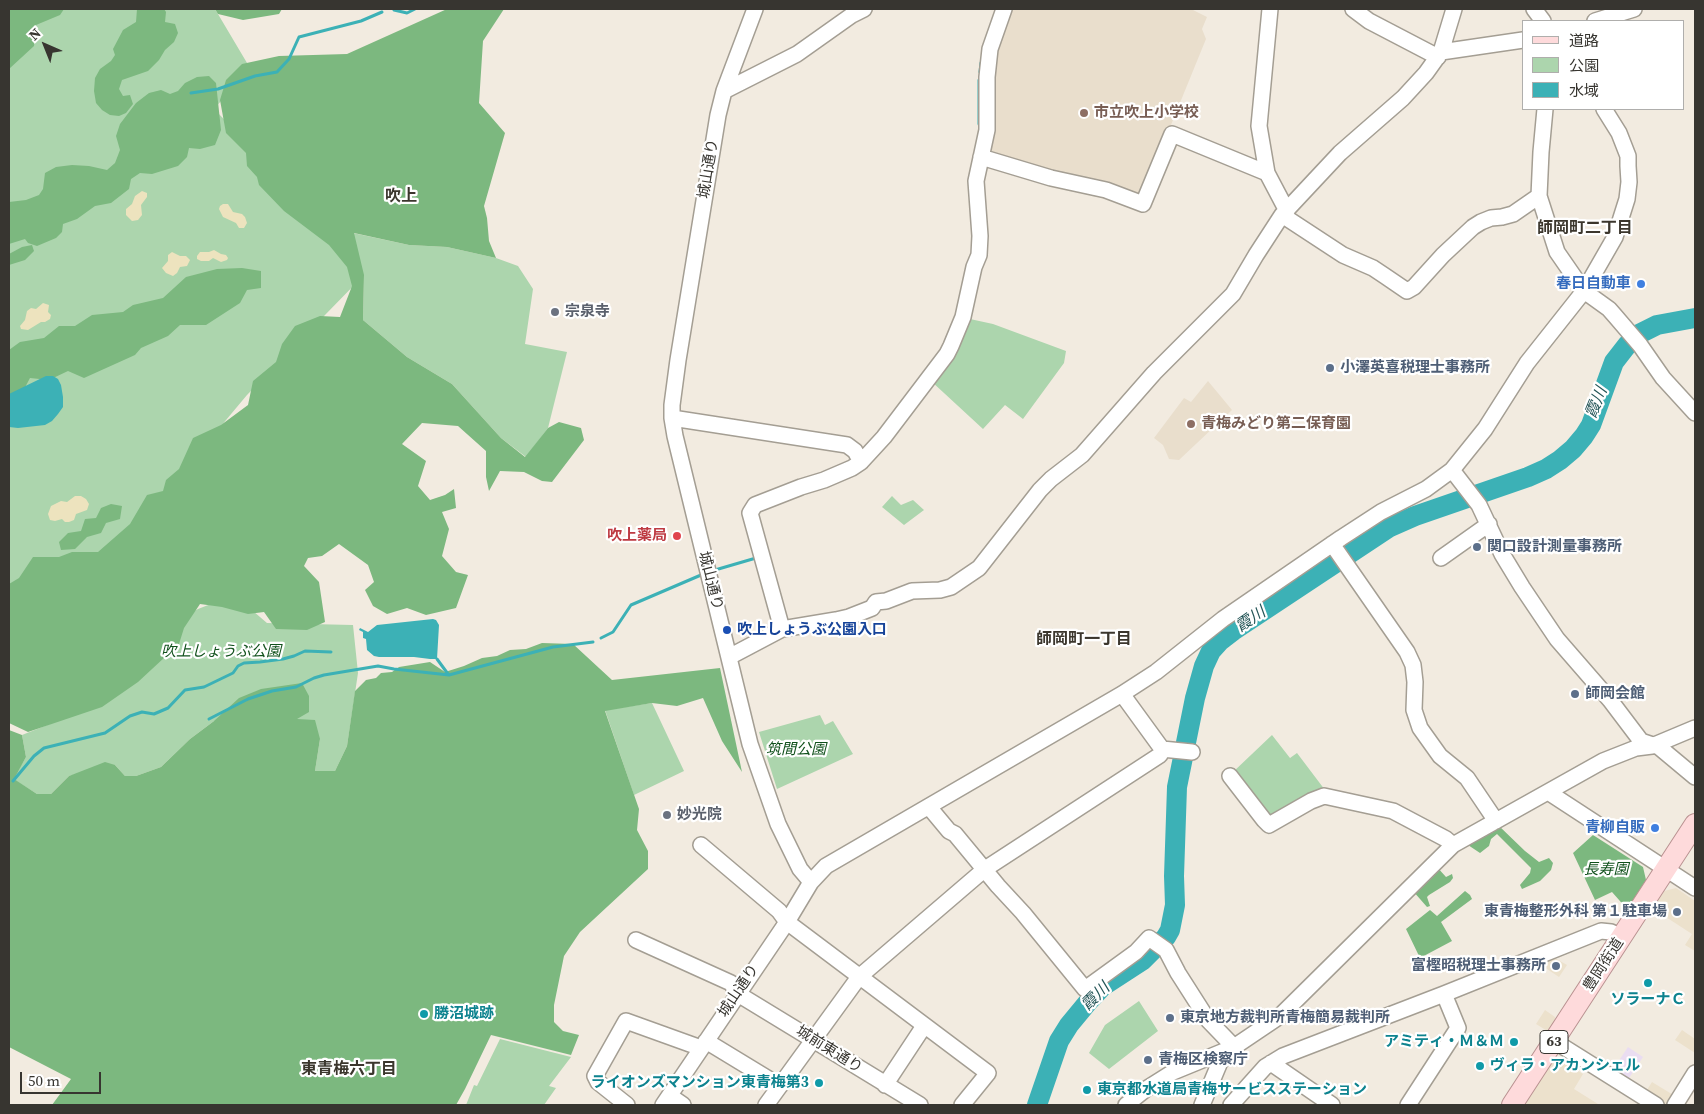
<!DOCTYPE html>
<meta charset="utf-8">
<style>
body{margin:0}
#map{position:relative;width:1704px;height:1114px;overflow:hidden;background:#f2ebe0;font-family:"Source Serif 4","Noto Sans JP",serif}
canvas{display:block}
.frame{position:absolute;inset:0;border:10px solid #373530;pointer-events:none}
.legend{position:absolute;left:1522px;top:20px;width:162px;height:90px;box-sizing:border-box;background:#fff;border:1px solid #afaeac;margin:0;padding:6px 9px;list-style:none;font-size:15px;color:#373530}
.legend li{display:flex;align-items:center;gap:10px;height:25px}
.legend b{width:25px;border:1px solid #afaeac}
.north{position:absolute;left:20px;top:20px;width:50px;height:50px;-webkit-text-stroke:4px #fff;paint-order:stroke;rotate:316deg;font-size:14px;font-weight:700;line-height:20px;text-align:center;color:#373530}
.north::after{content:'';display:block;margin:auto;width:18px;height:22px;background:#373530;clip-path:polygon(50% 0,100% 100%,50% 72%,0 100%)}
.scale{position:absolute;left:20px;top:1072px;width:81px;height:22px;box-sizing:border-box;border:2px solid #373530;border-top:0;padding-left:6px;font-size:15px;line-height:18px;white-space:nowrap;color:#373530;-webkit-text-stroke:4px #fff;paint-order:stroke}
</style>
<div id="map">
<canvas width="1704" height="1114"></canvas>
<div class="frame"></div>
<ul class="legend">
<li><b style="height:6px;background:#fedadb"></b>道路</li>
<li><b style="height:14px;background:#acd5ad"></b>公園</li>
<li><b style="height:14px;background:#3cb1b6"></b>水域</li>
</ul>
<div class="north">N</div>
<div class="scale">50 m</div>
</div>
<script>
const ctx = document.querySelector('canvas').getContext('2d');
ctx.lineJoin = 'round';
function paint(path, color) { ctx.fillStyle = color; ctx.fill(path, 'evenodd'); }
const shape = rows => new Path2D(rows.map(r => 'M' + r).join(''));
function trace(path, color, width, dash) { ctx.strokeStyle = color; ctx.lineWidth = width; ctx.lineCap = dash ? 'butt' : 'round'; ctx.setLineDash(dash || []); ctx.stroke(path); }
function drawText(font, color, halo, rows, align = 'center') {
  ctx.font = font + ' "Source Serif 4","Noto Sans JP",serif'; ctx.lineWidth = 4.5; ctx.setLineDash([]); ctx.textBaseline = 'middle'; ctx.strokeStyle = halo; ctx.fillStyle = color; for (const [text, x, y, turn = 0] of rows) {
    ctx.save(); ctx.translate(x, y); ctx.rotate((+turn || 0) * Math.PI / 180); ctx.textAlign = isNaN(turn) ? turn : align; if (halo) ctx.strokeText(text, 0, 0); ctx.fillText(text, 0, 0); ctx.restore();
  }
}
const commercial = shape([
 [1676,888,1695,901,1695,951,1685,945,1692,934,1652,908,1664,891],
 [1553,957,1567,965,1559,977,1538,963],
 [1545,1010,1555,1017,1556,1021,1549,1032,1536,1024],
 [1682,1030,1695,1039,1695,1053,1675,1040],
 [1555,1056,1583,1074,1574,1089,1598,1104,1597,1105,1529,1105,1525,1103],
 [1652,1082,1675,1096,1669,1104,1664,1105,1645,1093]
]);
const industrial = shape([
 [1628,1047,1643,1057,1627,1081,1612,1071]
]);
const built = shape([
 [1008,9,1191,9,1207,17,1202,29,1206,39,1142,196,991,155,988,149,995,47],
 [1208,381,1232,410,1179,460,1169,459,1163,445,1154,438,1184,398,1191,402]
]);
const green = shape([
 [9,9,215,9,250,68,214,109,358,256,353,233,409,245,447,247,496,258,518,266,533,289,525,344,567,352,548,428,526,457,501,438,452,384,407,357,363,320,364,275,247,395,123,543,9,604],
 [970,319,993,324,1066,351,1064,363,1023,419,1005,405,983,429,931,381],
 [892,496,901,505,913,500,924,510,904,525,882,507],
 [221,600,246,605,267,623,353,625,358,673,347,746,335,771,315,771,320,739,214,721,190,739,161,767,136,776,125,776,115,765,69,776,51,794,37,794,13,779,26,757,22,735,93,707,175,622,198,609],
 [652,703,684,771,634,795,605,710],
 [820,715,825,725,833,721,853,754,777,789,759,732],
 [1272,735,1290,758,1297,753,1325,790,1271,820,1232,773],
 [1139,1001,1158,1031,1109,1069,1089,1053,1105,1025],
 [500,1039,571,1057,549,1086,556,1088,544,1105,466,1105,474,1085,477,1086]
]);
const forest = shape([
 [9,9,64,9,60,15,36,25,34,46,9,69],
 [137,9,164,9,166,12,165,22,175,24,178,33,174,42,165,50,159,60,148,71,122,80,119,89,123,96,130,95,133,104,126,113,119,116,110,115,102,110,96,103,94,91,95,78,100,69,111,61,115,55,113,49,123,30,136,22],
 [215,9,282,9,279,14,243,20,218,14],
 [447,9,504,9,483,41,479,103,505,133,484,206,487,218,489,241,496,258,447,247,409,245,354,233,364,275,363,320,407,357,452,384,501,438,525,457,548,428,559,422,581,428,584,440,552,482,542,481,524,472,500,471,489,491,486,477,486,451,458,426,422,423,402,444,426,461,418,486,430,500,445,495,454,489,456,508,442,512,449,529,442,556,456,572,468,575,456,608,426,615,407,608,387,614,373,606,365,590,374,582,368,565,339,544,322,556,308,558,304,566,319,582,325,622,307,630,276,629,264,612,248,614,222,607,200,604,184,628,179,644,138,682,102,707,28,732,9,723,9,584,19,578,33,557,59,557,72,552,98,552,130,524,147,495,163,491,166,480,179,469,193,438,221,425,248,405,253,381,276,362,282,344,295,326,320,316,340,317,352,286,347,267,329,245,284,211,259,185,257,177,247,166,246,153,226,133,220,100,226,80,242,64,279,56,347,54],
 [209,76,216,83,221,130,215,145,200,149,189,148,187,157,178,166,152,174,140,173,131,179,129,189,111,203,95,206,77,219,63,224,62,232,56,238,37,246,28,243,25,239,9,244,9,202,26,200,39,195,43,189,45,173,56,167,72,165,89,166,107,170,115,163,120,150,116,136,120,124,136,103,149,93,161,90,170,94,178,91,185,83,197,77],
 [32,245,34,251,25,260,9,265,9,254,22,247],
 [242,268,261,271,261,288,247,290,240,303,206,325,180,325,168,336,141,348,135,355,84,378,68,371,49,380,30,378,22,393,9,397,9,350,20,342,44,338,59,326,75,326,92,315,123,312,133,305,163,298,186,277,217,269],
 [111,504,122,506,120,519,106,523,101,533,87,537,75,549,61,550,59,542,68,533,81,531,85,519,96,518,101,508],
 [542,643,573,644,612,680,720,668,742,772,722,741,703,698,677,706,652,703,605,711,639,809,637,830,648,851,648,869,580,932,564,956,554,1005,554,1022,563,1031,579,1035,571,1055,491,1035,465,1089,456,1105,52,1105,71,1079,9,1047,9,730,22,735,26,757,14,779,37,794,51,794,69,776,105,762,115,765,125,776,136,776,161,767,190,739,214,721,239,698,261,689,302,683,309,696,309,712,297,719,315,720,320,739,315,771,335,771,347,746,355,691,366,680,376,678,381,673,392,672,399,667,430,662,445,672,464,666,482,658,497,656,510,650,526,649],
 [1498,825,1525,851,1539,862,1549,858,1553,863,1551,870,1540,881,1522,889,1520,885,1530,873,1531,868,1497,834,1491,839,1489,846,1480,853,1468,845],
 [1593,835,1643,867,1646,880,1627,909,1612,892,1595,900,1573,853],
 [1437,867,1446,877,1452,874,1453,878,1450,882,1429,895,1427,897,1430,906,1427,907,1413,891],
 [1465,891,1470,895,1472,899,1441,922,1452,941,1420,958,1406,929,1430,910,1437,916]
]);
const sand = shape([
 [142,191,147,193,147,197,141,205,142,215,138,220,132,221,126,215,126,209,132,204,135,196],
 [223,204,228,204,233,212,242,214,245,217,247,223,244,228,239,228,236,223,223,217,219,209,220,206],
 [214,250,221,254,226,255,228,258,227,260,221,262,213,258,209,261,201,261,197,259,197,256,200,252,209,252],
 [172,252,180,256,186,256,190,260,187,266,180,267,177,273,173,276,166,273,162,268,168,261,168,255],
 [43,303,49,305,48,312,51,315,50,319,45,322,41,322,28,330,21,329,20,326,25,320,27,311,31,308,36,309],
 [75,496,81,496,86,499,89,504,87,510,76,514,74,520,69,522,65,522,62,519,55,521,50,520,48,514,51,506,61,501,67,502]
]);
const water = shape([
 [46,376,53,376,58,379,61,385,63,397,63,407,58,414,52,421,45,425,18,428,9,427,9,394],
 [433,619,436,620,439,625,437,659,430,659,414,657,379,657,374,656,367,650,366,639,363,638,363,632,359,630,360,628,368,632,377,625]
]);
const stream = shape([
 [394,10,407,13,415,9],
 [980,72,981,63],
 [979,80,979,124],
 [191,93,218,89,255,76,277,72,289,59,299,37,361,21,382,12],
 [715,570,756,558,756,556],
 [601,638,613,632,631,605,701,575],
 [437,659,448,674],
 [209,719,248,699,272,691,296,687,314,678,324,675,378,666,394,669,449,675,553,647,593,642],
 [13,781,34,756,44,748,105,733,130,716,142,712,154,714,168,708,185,690,204,687,233,673,238,666,244,663,260,662,283,659,294,656,305,651,331,652]
]);
const river = shape([
 [1037,1105,1059,1041,1069,1025,1088,1002,1103,986,1143,960,1166,937,1170,930,1175,905,1174,876,1177,787,1195,698,1204,666,1211,651,1220,641,1233,631,1390,527,1415,516,1528,477,1546,469,1560,460,1573,449,1584,436,1591,425,1614,362,1628,344,1637,335,1657,325,1695,318]
]);
const minor = shape([
 [755,9,724,91,718,115,678,360,672,405,672,418,675,436,750,744,778,824,800,869,811,882],
 [1270,9,1259,126,1267,173,1287,211],
 [1353,9,1369,21,1438,57],
 [1534,9,1543,21],
 [1595,21,1634,9],
 [1441,52,1523,40],
 [724,91,797,54,852,15,864,9],
 [1545,109,1541,152,1539,196,1557,252,1584,291,1609,309,1616,317,1640,345,1663,378,1695,413],
 [981,157,1051,178,1106,190,1143,204,1172,134,1267,173],
 [1282,215,1343,255,1373,268,1385,276,1407,291,1414,287,1443,255,1473,227,1481,222,1491,218,1502,217,1513,214,1539,196],
 [672,418,847,445,855,451,861,462],
 [1452,470,1479,505,1502,554,1522,587,1557,639,1610,700,1641,741,1659,747,1695,777],
 [1332,544,1407,652,1413,665,1415,682,1414,710,1420,728,1440,756,1467,778,1496,821],
 [1441,558,1489,524],
 [782,629,750,513,755,505,801,487,824,480,852,468,861,462,884,437,947,354,951,346,963,317,974,267,979,255,980,236,976,181,987,130,987,77,990,49,1004,9],
 [729,657,782,629,836,620,849,617,872,608,876,602,886,601,912,591,940,590,951,587,979,568,1040,490,1051,479,1082,455,1154,373,1233,294,1256,255,1282,215,1340,153,1403,98,1426,73,1441,52,1454,9],
 [1122,694,1162,749],
 [1230,776,1264,820,1269,825,1311,801,1324,796,1393,811,1446,839,1453,845],
 [1548,792,1695,888],
 [929,807,949,831,955,834,998,886,1023,913,1085,989,1136,952,1149,938,1166,950,1178,973,1208,1020,1234,1047,1173,1072,1146,1089,1126,1105],
 [701,845,779,911,787,922,988,1073,962,1105],
 [636,940,731,983,738,994,920,1105],
 [706,1041,780,1086],
 [1554,1041,1656,1105],
 [1271,1063,1332,1105],
 [885,1085,924,1026],
 [670,1096,683,1105],
 [627,1105,598,1082,595,1076,626,1021,701,1048],
 [663,1105,787,922,811,882,826,866,1122,694,1156,672,1223,619,1341,538,1381,512,1426,489,1452,470,1485,429,1527,363,1584,291,1615,237,1627,199,1629,182,1628,166,1628,156,1619,133,1604,109],
 [766,1105,859,977,985,869,1160,755,1162,749,1192,752],
 [1202,1105,1220,1062,1234,1047,1280,1016,1453,845,1603,761,1636,748,1652,746,1695,728],
 [1231,1105,1265,1067,1283,1056,1444,994,1601,931,1611,932,1622,937],
 [1408,1105,1458,1028,1444,994],
 [1675,1105,1695,1073]
]);
const major = shape([
 [1512,1105,1695,824]
]);
const markers = [
 [1084,113,5,"#8d6e63"],
 [1641,284,5,"#3f7fe0"],
 [555,312,5,"#6b7280"],
 [1330,368,5,"#5c6f8a"],
 [1191,424,5,"#8d6e63"],
 [677,536,5,"#e0444e"],
 [1477,547,5,"#5c6f8a"],
 [727,630,5,"#1a4fb4"],
 [1575,694,5,"#5c6f8a"],
 [667,815,5,"#6b7280"],
 [1655,828,5,"#3f7fe0"],
 [1677,912,5,"#5c6f8a"],
 [1556,966,5,"#5c6f8a"],
 [1648,983,5,"#0f9aa8"],
 [424,1014,5,"#0f9aa8"],
 [1170,1018,5,"#5c6f8a"],
 [1514,1042,5,"#0f9aa8"],
 [1148,1060,5,"#5c6f8a"],
 [1480,1066,5,"#0f9aa8"],
 [819,1083,5,"#0f9aa8"],
 [1087,1090,5,"#0f9aa8"]
];
const shields = [
 [1554,1042,28]
];
const shieldNames = [
 ["63",1554,1042]
];
const educationNames = [
 ["市立吹上小学校",1094,113],
 ["青梅みどり第二保育園",1201,424]
];
const streetNames = [
 ["城山通り",709,169,-81],
 ["城山通り",710,581,76],
 ["豊岡街道",1604,965,-57],
 ["城山通り",739,991,-56],
 ["城前東通り",829,1050,32]
];
const shopNames = [
 ["春日自動車",1631,284],
 ["青柳自販",1645,828]
];
const worshipNames = [
 ["宗泉寺",565,312],
 ["妙光院",677,815]
];
const serviceNames = [
 ["小澤英喜税理士事務所",1340,368],
 ["関口設計測量事務所",1487,547],
 ["師岡会館",1585,694],
 ["東青梅整形外科 第１駐車場",1667,912,"right"],
 ["富樫昭税理士事務所",1546,966,"right"],
 ["東京地方裁判所青梅簡易裁判所",1180,1018],
 ["青梅区検察庁",1158,1060]
];
const healthNames = [
 ["吹上薬局",667,536]
];
const transitNames = [
 ["吹上しょうぶ公園入口",737,630]
];
const parkNames = [
 ["吹上しょうぶ公園",221,652],
 ["筑間公園",796,750],
 ["長寿園",1606,870]
];
const cultureNames = [
 ["ソラーナＣ",1648,1000,"center"],
 ["勝沼城跡",434,1014],
 ["アミティ・Ｍ＆Ｍ",1504,1042,"right"],
 ["ヴィラ・アカンシェル",1490,1066],
 ["ライオンズマンション東青梅第3",809,1083,"right"],
 ["東京都水道局青梅サービスステーション",1097,1090]
];
const neighbourhoodNames = [
 ["吹上",401,197],
 ["師岡町二丁目",1585,229],
 ["師岡町一丁目",1084,640],
 ["東青梅六丁目",349,1070]
];
const waterNames = [
 ["霞川",1597,403,-68],
 ["霞川",1251,620,-34],
 ["霞川",1096,997,-45]
];
paint(commercial, '#ece1cc');
paint(industrial, '#eaddf1');
paint(built, '#e9decc');
paint(green, '#acd5ad');
paint(forest, '#7cb87f');
paint(sand, '#ede3be');
paint(water, '#3cb1b6');
trace(stream, '#3cb1b6', 3);
trace(river, '#3cb1b6', 20);
trace(minor, '#a49e93', 18);
trace(major, '#b89190', 22);
trace(minor, '#fff', 15);
trace(major, '#fedadb', 20);
for (const [x, y, r, color] of markers) { const dot = new Path2D(); dot.arc(x, y, r, 0, 2 * Math.PI); ctx.fillStyle = color; ctx.fill(dot); trace(dot, '#fff', 2); }
for (const [x, y, w] of shields) { const box = new Path2D(); box.roundRect(x - w / 2, y - 11.5, w, 23, 4); ctx.fillStyle = '#fff'; ctx.fill(box); trace(box, '#373530', 1); }
drawText('bold 14px', '#373530', null, shieldNames);
drawText('bold 15px', '#785e54', '#fff', educationNames, 'left');
drawText('15px', '#373530', '#fff', streetNames);
drawText('bold 15px', '#366cbe', '#fff', shopNames, 'right');
drawText('bold 15px', '#5b616d', '#fff', worshipNames, 'left');
drawText('bold 15px', '#4e5e75', '#fff', serviceNames, 'left');
drawText('bold 15px', '#be3a42', '#fff', healthNames, 'right');
drawText('bold 15px', '#164399', '#fff', transitNames, 'left');
drawText('italic 15px', '#11511c', '#fff', parkNames);
drawText('bold 15px', '#0d838f', '#fff', cultureNames, 'left');
drawText('bold 16px', '#3b362d', '#fff', neighbourhoodNames);
drawText('italic 16px', '#255658', '#fff', waterNames);
</script>
